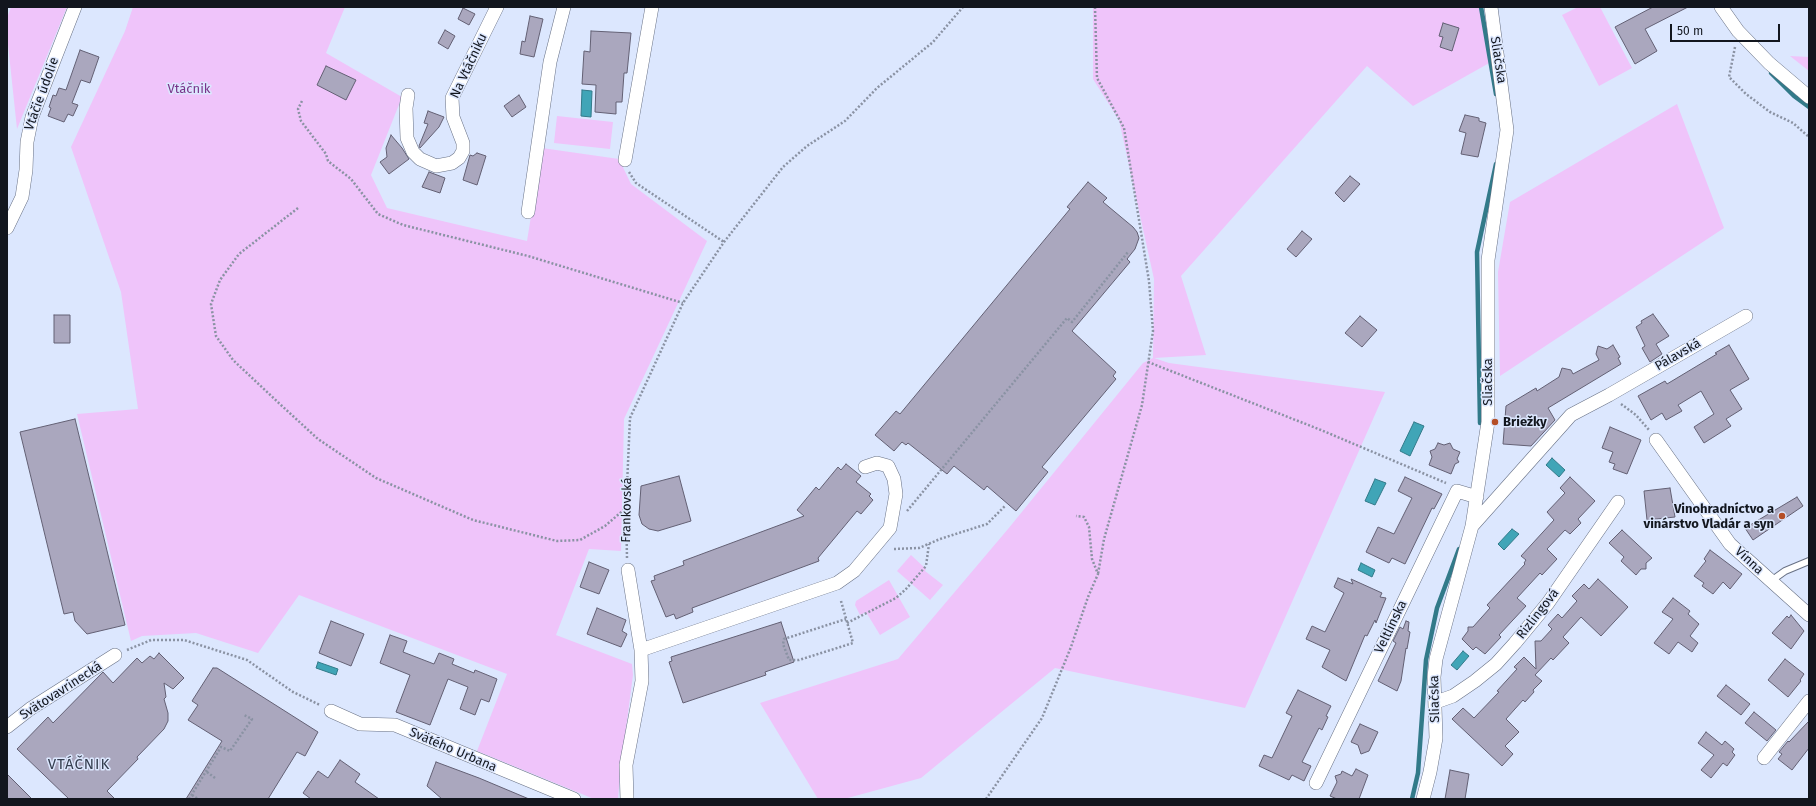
<!DOCTYPE html>
<meta charset="utf-8">
<style>
body{margin:0}
#map{position:relative;width:1816px;height:806px;overflow:hidden;background:#dce7fe;font-family:"Fira Sans",sans-serif}
canvas{display:block}
.frame{position:absolute;inset:0;border:8px solid #12161e;pointer-events:none}
.scale{position:absolute;left:1670px;top:24px;width:110px;height:18px;box-sizing:border-box;border:2px solid #12161e;border-top:0;padding-left:5px;font-size:12px;line-height:14px;white-space:nowrap;color:#12161e;-webkit-text-stroke:3px #dce7fe;paint-order:stroke}
</style>
<div id="map">
<canvas width="1816" height="806"></canvas>
<div class="frame"></div>
<div class="scale">50 m</div>
</div>
<script>
const ctx = document.querySelector('canvas').getContext('2d');
ctx.lineJoin = 'round';
function paint(path, color) { ctx.fillStyle = color; ctx.fill(path, 'evenodd'); }
const shape = rows => new Path2D(rows.map(r => 'M' + r).join(''));
function trace(path, color, width, dash) { ctx.strokeStyle = color; ctx.lineWidth = width; ctx.lineCap = dash ? 'butt' : 'round'; ctx.setLineDash(dash || []); ctx.stroke(path); }
function drawText(font, color, halo, rows, align = 'center') {
  ctx.font = font + ' "Fira Sans",sans-serif'; ctx.lineWidth = 3; ctx.setLineDash([]); ctx.textBaseline = 'middle'; ctx.strokeStyle = halo; ctx.fillStyle = color; for (const [text, x, y, turn = 0] of rows) {
    ctx.save(); ctx.translate(x, y); ctx.rotate((+turn || 0) * Math.PI / 180); ctx.textAlign = isNaN(turn) ? turn : align; if (halo) ctx.strokeText(text, 0, 0); ctx.fillText(text, 0, 0); ctx.restore();
  }
}
const green = shape([
 [11,7,67,7,17,129,7,35,7,18],
 [133,7,345,7,326,53,402,97,371,175,387,208,527,241,542,148,619,159,631,184,707,241,624,419,621,551,589,549,556,635,632,664,633,675,620,774,618,799,594,799,477,751,507,674,299,595,258,653,196,633,142,636,131,641,77,414,138,409,121,292,71,147,125,31],
 [1093,7,1481,7,1491,62,1413,106,1367,66,1181,276,1206,355,1154,358,1169,363,1385,392,1245,708,1055,668,921,778,844,799,818,799,760,703,898,659,1008,529,1143,363,1153,358,1154,279,1119,120,1093,79],
 [1578,7,1600,7,1632,68,1599,86,1562,15],
 [1790,56,1809,57,1809,71],
 [1677,104,1724,228,1500,376,1498,272,1510,202],
 [557,116,613,122,610,149,554,143],
 [911,555,926,569,925,571,943,585,930,600,897,571],
 [889,580,910,617,880,635,866,612,860,615,855,605,856,601]
]);
const water = shape([
 [582,90,592,91,591,117,581,116,582,90],
 [1414,422,1424,426,1410,456,1400,451,1414,422],
 [1552,458,1565,470,1559,477,1546,465,1552,458],
 [1375,479,1386,483,1375,505,1365,501,1375,479],
 [1512,529,1519,534,1504,550,1498,544,1512,529],
 [1361,563,1375,570,1372,577,1358,570,1361,563],
 [1463,651,1469,656,1457,670,1451,665,1463,651],
 [318,662,338,669,336,675,316,668,318,662]
]);
const stream = shape([
 [1481,7,1496,94],
 [1771,73,1794,96,1809,107],
 [1480,423,1477,252,1496,164],
 [1412,799,1418,773,1426,660,1437,608,1459,549]
]);
const building = shape([
 [1653,7,1688,7,1645,29,1657,51,1635,64,1615,27,1653,7],
 [463,8,475,14,469,25,458,19,463,8],
 [530,16,543,19,534,57,520,54,522,41,525,42,530,16],
 [1443,23,1459,28,1452,51,1440,47,1443,37,1439,36,1443,23],
 [445,30,455,36,448,49,438,43,445,30],
 [591,31,631,33,627,73,624,73,622,102,616,102,616,114,595,112,596,85,582,84,584,51,590,52,591,31],
 [80,50,99,57,90,83,81,80,72,103,78,105,73,116,68,114,64,122,48,116,51,108,49,107,53,95,56,96,59,88,66,90,80,50],
 [326,66,356,80,346,100,317,85,326,66],
 [519,95,526,107,512,117,504,106,519,95],
 [428,111,444,117,439,127,420,148,419,146,428,124,424,123,428,111],
 [1465,115,1479,118,1479,121,1486,123,1478,157,1461,154,1466,133,1459,131,1465,115],
 [391,135,402,148,409,159,389,174,380,162,387,157,386,148,391,135],
 [477,153,486,156,477,185,463,180,470,155,473,156,477,153],
 [429,172,445,178,440,193,422,187,429,172],
 [1350,176,1360,184,1344,202,1335,193,1350,176],
 [1088,182,1107,198,1103,202,1133,227,1137,232,1139,238,1135,249,1127,259,1130,262,1072,331,1116,372,1113,376,1116,379,1042,467,1048,472,1016,511,987,486,984,490,954,466,947,474,908,443,906,445,902,442,894,451,875,435,896,411,900,414,1070,209,1067,207,1088,182],
 [1302,231,1312,239,1296,257,1287,249,1302,231],
 [1653,314,1669,336,1656,344,1662,354,1650,362,1642,348,1645,346,1636,327,1642,323,1641,321,1653,314],
 [54,315,70,315,70,343,54,343,54,315],
 [1360,316,1377,330,1362,347,1345,333,1360,316],
 [1613,345,1620,357,1618,358,1621,364,1548,408,1555,420,1531,446,1503,444,1506,406,1536,388,1537,391,1559,377,1562,368,1571,370,1573,374,1599,360,1596,354,1598,346,1607,349,1613,345],
 [1729,345,1749,379,1730,390,1742,409,1726,419,1731,426,1704,443,1694,427,1714,414,1701,391,1678,405,1682,411,1666,420,1662,413,1651,420,1638,396,1665,381,1667,384,1717,354,1715,353,1729,345],
 [75,419,125,625,87,634,75,621,73,612,64,614,20,432,75,419],
 [1610,427,1641,440,1627,474,1613,469,1615,464,1609,462,1613,452,1602,448,1610,427],
 [1438,443,1444,445,1450,443,1453,449,1460,452,1457,459,1459,462,1455,464,1451,474,1429,465,1432,457,1430,451,1435,449,1438,443],
 [846,464,861,476,856,482,871,494,869,496,873,500,861,514,857,511,818,558,819,561,692,608,693,612,676,619,674,614,666,617,651,581,655,580,654,576,684,565,683,561,804,516,797,510,816,487,819,490,838,467,841,470,846,464],
 [679,476,691,521,658,531,649,529,642,524,639,515,641,486,679,476],
 [1405,477,1442,494,1434,509,1432,508,1405,564,1392,558,1389,563,1366,552,1378,527,1394,534,1412,498,1398,491,1405,477],
 [1570,477,1595,501,1578,519,1581,523,1570,534,1565,530,1547,549,1557,559,1542,575,1540,573,1517,598,1526,606,1499,635,1501,637,1485,654,1476,647,1473,650,1462,639,1468,631,1468,627,1473,627,1490,608,1487,605,1525,564,1524,563,1526,560,1521,556,1554,520,1547,512,1565,493,1560,488,1570,477],
 [1670,488,1675,517,1647,520,1644,491,1670,488],
 [1797,497,1803,506,1753,540,1745,528,1797,497],
 [1622,530,1652,558,1646,563,1646,569,1641,569,1636,575,1621,561,1624,557,1609,543,1622,530],
 [1710,550,1742,574,1730,589,1723,582,1713,594,1702,586,1704,583,1694,576,1706,561,1704,559,1710,550],
 [589,562,609,570,599,594,580,587,589,562],
 [1338,578,1353,584,1351,579,1382,593,1380,597,1386,598,1376,623,1375,620,1367,636,1365,635,1346,681,1322,667,1330,650,1306,639,1312,626,1325,632,1344,593,1334,587,1338,578],
 [1598,579,1628,607,1601,636,1581,617,1563,637,1569,643,1553,660,1551,658,1535,675,1542,681,1533,690,1534,692,1525,702,1523,700,1506,719,1519,732,1505,746,1513,754,1502,766,1452,719,1463,708,1474,718,1499,692,1497,691,1517,669,1514,667,1524,657,1536,669,1535,641,1541,641,1552,629,1548,625,1558,614,1562,618,1577,601,1572,596,1584,584,1589,589,1598,579],
 [1673,598,1690,611,1688,614,1699,624,1690,636,1698,643,1692,652,1678,642,1669,654,1654,643,1673,619,1662,612,1673,598],
 [597,608,626,620,622,631,627,634,621,647,587,634,597,608],
 [1791,615,1804,631,1791,649,1772,633,1787,616,1789,618,1791,615],
 [331,621,364,634,351,666,319,653,331,621],
 [1406,621,1409,622,1408,631,1410,632,1407,649,1406,648,1401,681,1397,691,1378,681,1396,643,1393,641,1400,627,1403,629,1406,621],
 [781,622,794,662,765,672,766,675,683,703,669,662,672,661,671,657,781,622],
 [390,635,407,641,403,652,434,664,439,653,454,659,452,664,474,673,475,670,497,679,489,702,481,699,475,715,460,709,468,687,448,679,430,725,396,712,410,675,380,663,390,635],
 [159,653,184,678,173,689,164,683,166,697,164,699,168,713,168,721,164,729,137,757,138,759,107,791,115,799,69,799,17,749,48,717,53,723,103,672,113,683,137,658,142,663,150,656,154,659,159,653],
 [1785,659,1804,674,1800,680,1801,681,1788,697,1768,680,1785,659],
 [213,668,217,668,318,732,305,756,297,752,268,799,186,799,222,741,188,720,198,705,192,701,213,668],
 [1726,685,1750,704,1741,715,1717,696,1726,685],
 [1298,690,1331,706,1326,716,1328,717,1322,730,1319,728,1302,762,1311,766,1304,781,1292,775,1289,780,1259,766,1264,755,1272,758,1292,716,1286,713,1298,690],
 [1754,712,1776,730,1767,741,1745,723,1754,712],
 [1809,721,1809,748,1792,770,1778,759,1782,754,1779,752,1788,741,1789,742,1809,721],
 [1360,724,1378,732,1369,751,1361,754,1358,745,1351,742,1360,724],
 [1706,732,1722,745,1725,741,1734,749,1732,752,1735,755,1727,766,1723,763,1711,778,1701,770,1714,755,1698,743,1706,732],
 [340,760,360,774,355,782,379,799,311,799,303,793,318,771,328,778,340,760],
 [436,762,479,778,529,799,442,799,427,786,436,762],
 [1356,769,1368,775,1359,799,1337,799,1330,796,1337,782,1335,776,1341,774,1342,771,1352,776,1356,769],
 [1450,770,1469,774,1465,799,1445,799,1450,770],
 [7,774,32,799,7,799,7,774]
]);
const path = shape([
 [1095,7,1097,78,1124,128,1149,281,1153,331,1142,405,1104,539,1098,574],
 [1735,47,1729,77,1746,94,1770,112,1793,123,1809,137],
 [302,101,298,109,301,121,326,154,328,161,351,179,378,214,403,225,528,256,683,303],
 [629,172,636,183,724,242],
 [298,208,239,254,220,280,211,304,216,336,233,360,282,406,318,439,376,478,473,520,557,541,580,540,605,526,626,508],
 [1148,362,1321,430,1446,483],
 [1621,404,1636,415,1649,430],
 [907,511,1067,318,1072,322,1128,252],
 [894,549,919,548,940,539,987,524,1005,506],
 [627,558,626,508,630,418,683,303,724,242,783,167,807,146,845,121,877,88,933,42,963,7],
 [841,601,853,643,799,660,789,660,783,644,784,639,846,619],
 [847,623,896,598,906,589,926,566,929,544],
 [127,650,151,640,184,640,247,660,293,692,320,705],
 [207,772,215,778],
 [192,795,198,799],
 [189,799,221,747,230,751,252,719,244,715],
 [986,799,1042,718,1071,647,1088,597,1098,574,1092,559,1089,527,1084,517,1076,516]
]);
const lane = shape([
 [1771,581,1785,571,1809,561]
]);
const street = shape([
 [1721,7,1738,31,1769,63,1809,97],
 [408,95,406,108,407,138,413,152,420,159,436,166,452,163,459,158,463,151,463,143,453,117,452,98,497,7],
 [625,160,652,7],
 [528,212,550,62,564,7],
 [7,228,22,197,26,170,27,142,32,117,75,7],
 [1656,440,1730,544,1809,615],
 [1473,525,1571,415,1609,395,1746,316],
 [641,650,837,583,854,571,890,528,896,494,894,479,888,466,877,463,865,467],
 [1436,702,1453,696,1475,681,1496,664,1515,643,1548,603,1618,502],
 [331,711,360,724,395,725,574,799],
 [7,727,30,709,115,655],
 [1764,758,1809,701],
 [1316,783,1457,491,1477,497],
 [627,799,626,765,642,681,641,650,628,570],
 [1423,799,1430,772,1436,738,1434,677,1436,659,1472,526,1488,422,1488,260,1507,130,1491,7]
]);
const markers = [
 [1495,422,4,"#b54e26"],
 [1782,516,4,"#b54e26"]
];
const streetNames = [
 ["Sliačska",1498,60,81],
 ["Na Vtáčniku",469,66,-65],
 ["Vtáčie údolie",42,94,-70],
 ["Pálavská",1678,355,-30],
 ["Sliačska",1488,382,-90],
 ["Frankovská",627,510,-89],
 ["Vínna",1749,561,43],
 ["Rizlingová",1538,614,-52],
 ["Veltlínska",1391,627,-64],
 ["Svätovavrinecká",61,691,-33],
 ["Sliačska",1435,699,-91],
 ["Svätého Urbana",453,750,23]
];
const parkNames = [
 ["Vtáčnik",189,89]
];
const poiNames = [
 ["Briežky",1503,422],
 ["Vinohradníctvo a",1774,509,"right"],
 ["vinárstvo Vladár a syn",1774,524,"right"]
];
const quarterNames = [
 ["VTÁČNIK",79,765]
];
paint(green, '#efc4fa');
paint(water, '#40a5b7');
trace(water, '#327a89', 1);
trace(stream, '#327a89', 4.5);
paint(building, '#aaa7be');
trace(building, '#636074', 1);
trace(lane, '#687185', 8);
trace(street, '#687185', 14);
trace(path, '#8a92a3', 2.5, [2, 2]);
trace(lane, '#fff', 6);
trace(street, '#fff', 13);
for (const [x, y, r, color] of markers) { const dot = new Path2D(); dot.arc(x, y, r, 0, 2 * Math.PI); ctx.fillStyle = color; ctx.fill(dot); trace(dot, '#dce7fe', 1.5); }
drawText('13px', '#12161e', '#dce7fe', streetNames);
drawText('13px', '#79348a', '#dce7fe', parkNames);
drawText('bold 13px', '#12161e', '#dce7fe', poiNames, 'left');
ctx.letterSpacing = '1px';
drawText('15px', '#353e4f', '#dce7fe', quarterNames);
ctx.letterSpacing = '0px';
</script>
